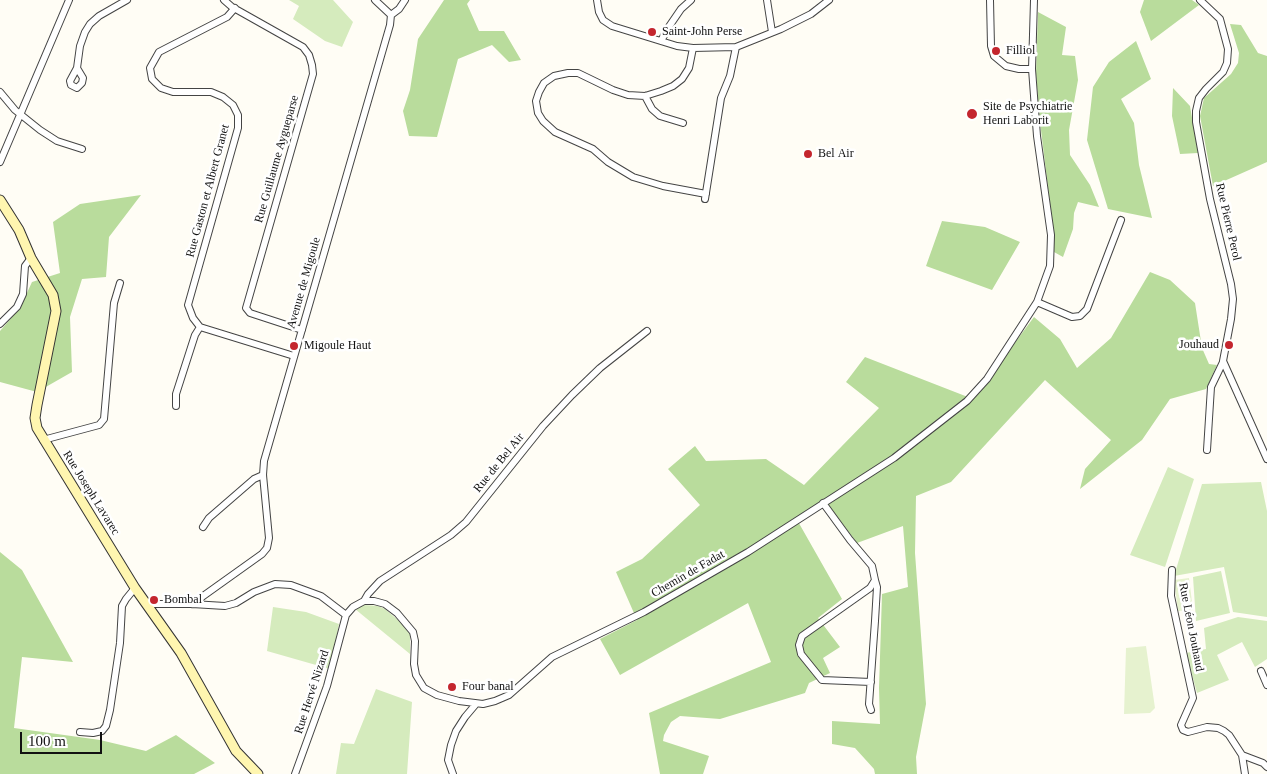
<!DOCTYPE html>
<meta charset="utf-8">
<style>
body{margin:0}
#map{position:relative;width:1267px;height:774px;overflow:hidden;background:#fffdf5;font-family:Georgia,serif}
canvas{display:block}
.scale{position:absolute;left:20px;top:732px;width:82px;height:22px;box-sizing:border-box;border:2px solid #111;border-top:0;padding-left:6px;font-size:15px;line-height:18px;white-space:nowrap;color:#111;-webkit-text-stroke:4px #fff;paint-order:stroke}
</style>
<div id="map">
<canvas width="1267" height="774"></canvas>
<div class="scale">100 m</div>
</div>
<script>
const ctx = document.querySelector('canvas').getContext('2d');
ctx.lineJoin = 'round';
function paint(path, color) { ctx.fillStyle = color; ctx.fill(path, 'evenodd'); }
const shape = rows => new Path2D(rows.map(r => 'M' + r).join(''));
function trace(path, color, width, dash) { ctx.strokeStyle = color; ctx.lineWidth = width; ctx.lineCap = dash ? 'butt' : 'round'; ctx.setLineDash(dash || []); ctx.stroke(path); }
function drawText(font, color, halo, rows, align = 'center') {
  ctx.font = font + ' Georgia,serif'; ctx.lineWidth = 5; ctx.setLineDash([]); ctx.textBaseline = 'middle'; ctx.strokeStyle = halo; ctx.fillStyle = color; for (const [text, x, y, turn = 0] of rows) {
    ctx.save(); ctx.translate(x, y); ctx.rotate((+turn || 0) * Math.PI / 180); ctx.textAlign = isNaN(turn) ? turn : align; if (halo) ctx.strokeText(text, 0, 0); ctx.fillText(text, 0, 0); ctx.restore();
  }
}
const green = shape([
 [289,0,333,0,353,22,342,47,325,41,293,19,299,6],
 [1168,467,1194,479,1165,567,1130,555],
 [1261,482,1267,511,1267,617,1233,612,1224,567,1174,576,1202,484],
 [1221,571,1230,613,1196,621,1193,577],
 [364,605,378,606,385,609,404,625,410,633,410,654,355,609],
 [273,607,306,612,339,624,330,669,267,651],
 [1238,617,1267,621,1267,659,1255,667,1242,642,1217,655,1229,680,1197,693,1186,653,1206,649,1204,628],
 [376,689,412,702,407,774,336,774,341,743,354,744]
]);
const forest = shape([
 [444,0,470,0,467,4,479,31,504,31,521,60,509,62,492,45,458,59,437,137,409,136,403,111,410,90,418,39],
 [1144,0,1192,0,1199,5,1151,41,1140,12],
 [1038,12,1066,27,1062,55,1075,56,1078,80,1069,130,1070,155,1090,185,1099,207,1078,202,1074,213,1073,229,1063,257,1054,252,1054,237,1040,122,1036,74],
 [1230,24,1241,25,1258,53,1267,56,1267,162,1213,186,1200,116,1204,98,1231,74,1238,63,1239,53],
 [1136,41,1151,79,1121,99,1134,123,1139,165,1152,218,1108,209,1087,140,1093,87,1109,62],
 [1173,88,1190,106,1198,153,1180,154,1172,116],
 [141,195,109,237,106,277,82,279,70,317,72,372,37,392,0,382,0,331,20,308,32,282,60,273,53,222,80,204],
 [942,221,985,227,1020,242,992,290,926,266],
 [1150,272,1170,280,1195,303,1202,348,1209,364,1217,365,1206,389,1170,399,1142,440,1080,489,1085,469,1111,440,1045,380,951,482,916,496,915,553,926,704,916,757,917,774,875,774,874,769,855,748,832,744,832,721,880,724,879,688,882,594,908,587,903,526,857,543,824,499,796,518,842,599,818,618,840,647,823,658,830,673,809,683,805,693,720,719,680,716,671,722,664,735,663,741,709,756,703,774,660,774,649,713,771,662,748,603,620,675,600,639,637,620,616,572,642,559,700,505,668,469,695,446,706,461,766,459,804,485,879,408,846,382,865,357,973,399,1034,317,1060,339,1077,368,1111,338],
 [0,552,22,570,73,662,22,657,14,728,100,740,146,751,176,735,215,763,194,774,0,774]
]);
const pitch = shape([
 [1189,578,1193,610,1178,611,1174,580],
 [1146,646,1155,708,1150,713,1124,714,1126,648]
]);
const street = shape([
 [224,0,232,7,303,47,309,55,312,65,313,74,246,308,250,313,302,330],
 [597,0,599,12,603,20,612,26,677,46,693,48,689,68,682,79,673,86,661,91,645,96,628,95,613,90,578,73,568,73,554,76,544,83,539,92,536,101,538,113,543,121,555,132,593,149,608,162,633,177,663,186,706,194],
 [767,0,772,32],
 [990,0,991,46,994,56,1006,66,1019,69,1032,69],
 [1200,0,1220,19,1228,49,1227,63,1223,72,1206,89,1199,98,1196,111,1196,122,1210,199,1231,284,1233,299,1231,319,1223,361,1267,459],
 [235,8,227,17,159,52,150,68,152,79,161,88,173,92,211,92,223,97,233,105,238,115,238,128,188,305,193,318,200,327,294,356],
 [391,15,399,9,405,0],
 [661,41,668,28,681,9,691,0],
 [693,48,736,47,781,29,811,14,829,0],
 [77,68,83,78,82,83,77,88,71,85,70,81,77,68,80,46,85,32,90,24,99,16,127,0],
 [0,92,15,110,40,130,57,141,82,149],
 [645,96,652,109,660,116,683,123],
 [0,162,69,0],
 [705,199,721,98,730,76,736,47],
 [1037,302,1072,317,1080,316,1087,309,1121,220],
 [0,324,17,307,23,294,25,266,31,258],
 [176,406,176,394,195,335,200,327],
 [43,440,99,425,104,419,114,303,120,283],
 [1207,450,1211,387,1223,362],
 [823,503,850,540,872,566,875,580,870,588,802,636,799,645,801,654,822,680,871,682],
 [203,527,209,518,254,479,263,475],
 [1172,570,1171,596,1193,698,1181,725,1183,730,1188,732,1207,727,1218,728,1224,731,1229,735,1242,755,1245,774],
 [364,601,368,594,380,581,451,535,466,522,543,426,572,395,600,368,647,331],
 [192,604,262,554,267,548,269,538,263,475,264,461,390,25,391,15,375,0],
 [147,605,153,604,192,604,225,606,236,603,254,592,275,584,291,585,321,596,346,615],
 [1261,671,1267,685],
 [871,710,869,704,875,621,877,587,875,580],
 [80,732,93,733,102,731,106,726,110,710,120,643,122,606,126,599,135,588],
 [1242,755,1263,763,1267,767],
 [295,774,327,686,346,615,353,607,364,601,374,601,385,604,397,613,413,632,415,641,414,664,416,675,424,688,437,695,459,701,483,704,495,701,509,695,552,657,644,612,748,552,894,458,967,401,987,379,1037,302,1050,266,1051,235,1037,136,1032,69,1034,0],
 [453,774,448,760,451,745,456,731,465,717,476,704]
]);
const secondary = shape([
 [0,200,19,230,31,258,53,295,56,311,37,405,35,418,37,428,135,588,181,653,236,751,258,774]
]);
const markers = [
 [652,32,5,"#c4262e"],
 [996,51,5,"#c4262e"],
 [972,114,6,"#c4262e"],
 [808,154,5,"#c4262e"],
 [1229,345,5,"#c4262e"],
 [294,346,5,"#c4262e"],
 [154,600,5,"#c4262e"],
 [452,687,5,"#c4262e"]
];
const poiNames = [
 ["Saint-John Perse",662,32],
 ["Filliol",1006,51],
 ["Site de Psychiatrie",983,107],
 ["Henri Laborit",983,121],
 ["Bel Air",818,154],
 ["Jouhaud",1219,345,"right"],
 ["Migoule Haut",304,346],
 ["Bombal",164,600],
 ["Four banal",462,687]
];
const streetNames = [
 ["Rue Guillaume Aygueparse",277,159,-74],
 ["Rue Gaston et Albert Granet",208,191,-75],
 ["Rue Pierre Perol",1228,222,77],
 ["Avenue de Migoule",304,283,-74],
 ["Rue de Bel Air",499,463,-51],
 ["Rue Joseph Lavarec",91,493,58],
 ["Chemin de Fadat",688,574,-30],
 ["Rue Léon Jouhaud",1191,627,79],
 ["Rue Hervé Nizard",312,692,-72]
];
paint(green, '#d5ebbd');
paint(forest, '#b9dc9c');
paint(pitch, '#e6f2cf');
trace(street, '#444', 8);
trace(secondary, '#333', 11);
trace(street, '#fff', 6);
trace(secondary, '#fff6b0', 9);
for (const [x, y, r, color] of markers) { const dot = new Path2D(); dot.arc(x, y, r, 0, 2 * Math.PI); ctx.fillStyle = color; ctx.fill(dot); trace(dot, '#fff', 2); }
drawText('12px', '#111', '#fff', poiNames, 'left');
drawText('12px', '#111', '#fff', streetNames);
</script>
